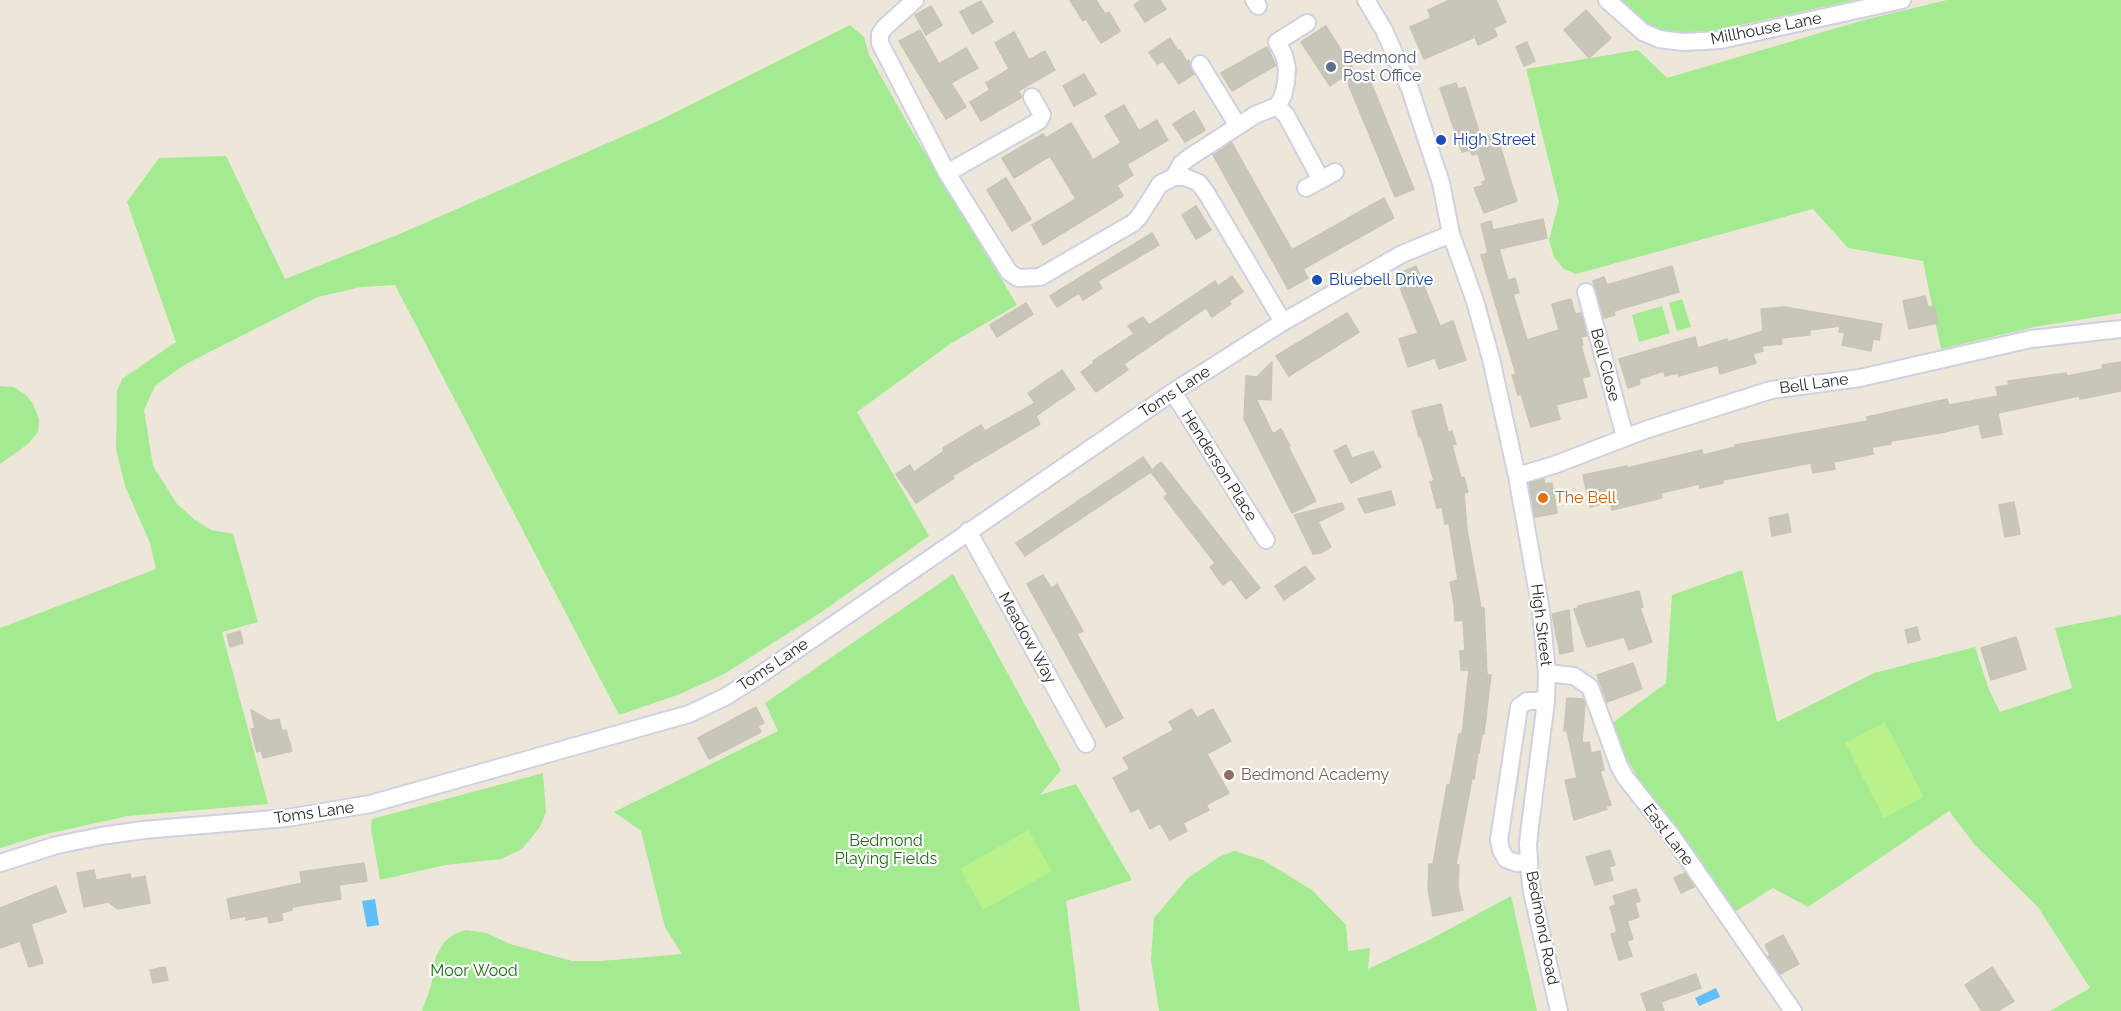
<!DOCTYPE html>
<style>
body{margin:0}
canvas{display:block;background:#ede7da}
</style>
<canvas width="2121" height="1011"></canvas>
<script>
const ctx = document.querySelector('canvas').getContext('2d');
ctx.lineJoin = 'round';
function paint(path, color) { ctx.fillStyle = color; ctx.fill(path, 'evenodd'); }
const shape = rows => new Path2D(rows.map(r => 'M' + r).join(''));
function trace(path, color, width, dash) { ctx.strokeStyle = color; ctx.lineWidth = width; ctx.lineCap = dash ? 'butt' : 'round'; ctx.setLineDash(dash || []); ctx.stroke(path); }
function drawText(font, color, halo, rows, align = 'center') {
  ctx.font = font + ' Raleway,sans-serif'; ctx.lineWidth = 4.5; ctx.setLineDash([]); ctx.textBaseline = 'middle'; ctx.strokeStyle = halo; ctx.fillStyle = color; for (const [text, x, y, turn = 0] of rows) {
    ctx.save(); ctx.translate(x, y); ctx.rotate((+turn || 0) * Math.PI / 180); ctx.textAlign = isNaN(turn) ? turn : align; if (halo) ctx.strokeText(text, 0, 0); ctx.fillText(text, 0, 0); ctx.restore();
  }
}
const green = shape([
 [1620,0,1855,0,1704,33,1662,31,1639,19],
 [1947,0,2121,0,2121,313,2034,327,1941,349,1923,261,1848,248,1813,209,1576,274,1564,269,1554,257,1549,240,1559,202,1526,69,1638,50,1667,78,1864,20],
 [850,25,864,37,869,55,913,133,1017,305,950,344,857,412,929,536,820,613,724,674,680,694,619,715,395,285,361,287,318,297,184,365,155,386,144,410,153,466,177,504,195,520,211,530,233,534,258,622,222,632,268,804,128,816,46,834,0,848,0,628,156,569,150,543,125,486,116,449,117,391,122,379,176,342,127,202,159,158,226,156,285,279,402,233,658,121],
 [1682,299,1691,327,1677,331,1669,303],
 [1662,306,1670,333,1639,342,1632,315],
 [0,386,14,387,27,396,33,404,39,419,38,432,28,444,0,464],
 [1742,570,1777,722,1874,673,1975,647,1989,690,2000,712,2072,688,2055,628,2121,615,2121,1011,2050,1011,2090,988,2038,907,1975,845,1949,811,1808,907,1773,888,1731,914,1639,780,1621,748,1611,724,1666,683,1672,595],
 [953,574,1061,770,1040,795,1076,784,1132,880,1066,901,1080,1011,422,1011,431,986,436,956,445,941,454,934,466,930,487,933,510,944,572,961,601,961,682,954,665,927,641,831,614,812,778,731,765,703],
 [543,773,546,812,540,827,522,849,501,859,445,865,380,880,371,829,372,819],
 [1234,851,1263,860,1312,890,1346,925,1348,951,1370,948,1368,969,1427,941,1511,896,1537,1011,1159,1011,1151,959,1154,918,1188,878,1219,857]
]);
const pitch = shape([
 [1885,722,1924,797,1884,818,1845,743],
 [1028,830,1052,871,983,910,960,869]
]);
const water = shape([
 [375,899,379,925,367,927,362,901],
 [1716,988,1720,997,1699,1006,1695,998]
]);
const building = shape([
 [1070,0,1096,0,1105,14,1109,12,1120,31,1101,43,1086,19,1083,21,1070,0],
 [1141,0,1160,0,1166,9,1145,22,1134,5,1141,0],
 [1450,0,1496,0,1506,22,1494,28,1497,36,1478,45,1475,37,1424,59,1410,27,1431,18,1428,10,1450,0],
 [981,1,993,22,972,34,960,12,981,1],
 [931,6,942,25,926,35,915,15,931,6],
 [1586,10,1611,38,1589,58,1564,30,1586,10],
 [1326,26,1358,77,1367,73,1414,189,1395,197,1345,76,1330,86,1301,42,1326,26],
 [920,30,939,64,966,48,978,68,951,83,966,107,946,119,899,41,920,30],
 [1014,32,1029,60,1045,51,1055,70,1018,91,1022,97,981,121,970,102,990,90,986,83,1009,69,995,43,1014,32],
 [1170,38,1178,51,1180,50,1187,62,1189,60,1194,74,1179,84,1163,61,1157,64,1149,52,1170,38],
 [1527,42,1535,61,1524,66,1516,47,1527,42],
 [1267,47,1276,65,1232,91,1221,73,1267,47],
 [1084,74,1096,94,1074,106,1063,86,1084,74],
 [1456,83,1458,89,1465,87,1481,138,1491,135,1495,148,1500,146,1517,201,1484,213,1474,188,1483,185,1482,182,1486,181,1478,154,1472,155,1470,150,1462,152,1440,88,1456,83],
 [1124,105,1139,131,1157,120,1168,140,1129,163,1127,165,1133,175,1117,185,1123,196,1043,245,1032,225,1076,199,1050,156,1014,178,1002,158,1043,134,1046,138,1071,123,1093,160,1121,143,1105,116,1124,105],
 [1194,111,1205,130,1185,142,1173,124,1194,111],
 [1232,143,1292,250,1384,198,1394,218,1303,269,1308,278,1288,289,1213,155,1232,143],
 [1006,178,1031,219,1012,231,987,190,1006,178],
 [1196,206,1211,230,1196,239,1182,215,1196,206],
 [1543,219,1547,238,1499,249,1508,280,1515,278,1519,293,1513,294,1527,340,1559,330,1552,304,1571,299,1575,314,1581,313,1587,336,1581,337,1583,345,1581,346,1590,376,1582,378,1587,397,1556,405,1560,419,1531,427,1521,394,1518,395,1512,375,1516,374,1481,255,1488,253,1481,224,1491,221,1493,230,1543,219],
 [1152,233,1159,245,1098,281,1102,288,1083,300,1079,293,1057,307,1050,296,1152,233],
 [1416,266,1440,326,1453,321,1466,360,1439,369,1435,358,1408,367,1399,339,1418,333,1395,275,1416,266],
 [1672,266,1679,292,1614,311,1615,315,1604,318,1593,281,1604,277,1607,285,1672,266],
 [1232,276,1243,292,1229,301,1231,304,1212,317,1206,308,1124,364,1128,370,1096,392,1081,372,1094,363,1093,361,1134,334,1128,326,1143,317,1149,325,1215,281,1218,286,1232,276],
 [1925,296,1928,307,1934,306,1938,323,1909,329,1903,301,1925,296],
 [1026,303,1033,314,997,337,990,325,1026,303],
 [1785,307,1882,324,1879,340,1873,339,1871,351,1842,345,1845,333,1839,332,1840,326,1810,330,1810,335,1781,338,1782,344,1762,346,1763,351,1753,354,1756,363,1720,374,1718,365,1679,376,1678,373,1665,376,1664,371,1639,379,1640,384,1628,388,1619,359,1695,337,1698,348,1727,339,1728,342,1763,331,1761,309,1785,307],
 [1347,313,1359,332,1289,376,1276,356,1347,313],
 [1272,362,1271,400,1256,399,1273,434,1281,429,1290,446,1288,446,1316,501,1292,513,1244,419,1246,376,1257,377,1272,362],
 [2121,362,2121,391,2080,399,2079,396,1998,413,2002,434,1982,438,1979,424,1940,433,1891,441,1891,444,1872,447,1873,454,1834,462,1835,469,1813,473,1811,463,1723,480,1723,483,1700,488,1699,484,1661,493,1662,498,1612,510,1610,502,1590,507,1583,475,1627,466,1627,468,1702,450,1703,455,1735,447,1735,445,1867,421,1867,417,1947,399,1949,405,1998,396,1996,387,2009,385,2008,381,2066,373,2067,376,2103,369,2102,365,2121,362],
 [1062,370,1075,389,1036,416,1040,424,952,476,954,478,916,503,896,474,910,465,914,472,944,451,943,448,981,425,985,431,1035,403,1028,393,1062,370],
 [1441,404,1448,432,1452,431,1456,444,1452,445,1461,478,1464,477,1468,492,1464,493,1467,530,1481,608,1484,608,1487,675,1491,675,1484,734,1482,734,1479,753,1478,753,1474,779,1472,778,1456,865,1459,865,1458,887,1463,910,1433,916,1428,889,1429,864,1433,864,1447,785,1450,785,1459,734,1462,734,1469,670,1461,670,1460,651,1465,651,1463,620,1455,621,1454,603,1450,582,1458,580,1449,523,1445,524,1442,507,1437,508,1430,482,1434,481,1421,436,1419,437,1412,411,1441,404],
 [1346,445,1352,458,1373,451,1381,467,1351,483,1334,451,1346,445],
 [1143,457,1152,470,1161,462,1260,588,1246,599,1231,579,1223,585,1210,567,1215,563,1164,497,1168,494,1151,472,1025,556,1016,543,1143,457],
 [1544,479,1545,484,1552,483,1557,513,1535,517,1529,483,1544,479],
 [1391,491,1395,505,1365,513,1358,499,1391,491],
 [2014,502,2020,534,2005,537,1999,505,2014,502],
 [1342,503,1344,509,1318,522,1331,547,1321,553,1313,554,1294,515,1342,503],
 [1788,514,1791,532,1772,536,1769,518,1788,514],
 [1305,566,1315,579,1284,600,1275,586,1305,566],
 [1043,575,1051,588,1057,584,1083,631,1077,634,1123,718,1106,727,1027,584,1043,575],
 [1639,591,1643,607,1640,608,1652,642,1629,650,1624,637,1587,647,1574,609,1578,608,1578,606,1639,591],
 [1569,610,1573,651,1560,654,1552,614,1569,610],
 [1917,627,1920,640,1908,643,1905,630,1917,627],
 [240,631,243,643,230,647,227,635,240,631],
 [2016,637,2026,669,1991,680,1981,648,2016,637],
 [1633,663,1642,689,1607,702,1597,675,1633,663],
 [1567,698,1583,699,1585,703,1582,743,1589,742,1591,753,1600,751,1604,770,1600,771,1611,805,1606,806,1607,809,1574,820,1565,780,1577,778,1567,731,1564,731,1567,698],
 [756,707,764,723,758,726,761,732,709,759,698,738,756,707],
 [1192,709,1197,718,1213,709,1231,741,1207,754,1229,793,1206,805,1209,810,1183,823,1187,831,1170,840,1160,823,1150,829,1139,808,1131,812,1113,778,1130,769,1123,758,1174,730,1169,722,1192,709],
 [251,710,270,721,279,719,282,731,286,730,292,751,263,758,261,750,257,752,251,729,255,728,251,710],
 [1610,850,1615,865,1609,867,1613,880,1595,885,1586,857,1610,850],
 [364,863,367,881,339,885,341,899,292,907,292,910,281,913,283,920,269,923,268,916,246,920,246,916,231,919,227,899,302,883,300,872,364,863],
 [94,870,96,880,130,874,131,879,145,876,150,903,118,909,108,902,84,907,77,873,94,870],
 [1685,873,1694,887,1681,893,1674,878,1685,873],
 [56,886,66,912,31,924,43,963,29,967,20,941,0,948,0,908,56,886],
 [1636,889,1640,901,1635,903,1639,917,1627,921,1633,939,1627,941,1632,956,1619,960,1611,934,1617,932,1610,907,1616,905,1613,896,1636,889],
 [1783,935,1799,964,1780,974,1768,956,1770,955,1765,945,1783,935],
 [165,967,168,980,153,983,150,970,165,967],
 [1992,967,2014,1001,1998,1011,1982,1011,1965,985,1992,967],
 [1696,974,1701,988,1661,1002,1664,1011,1647,1011,1641,994,1696,974]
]);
const minor = shape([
 [915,0,884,28,880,34,880,43,947,173,1009,272,1018,278,1040,277,1133,223,1139,217,1160,184,1174,177,1185,177,1199,183,1207,194,1283,322],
 [1254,0,1258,6],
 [1366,0,1384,30,1410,89,1441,183,1451,234,1475,301,1491,359,1517,476,1541,611,1547,673,1546,701,1530,826,1528,844,1530,877,1532,892,1559,1011],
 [1607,0,1643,32,1659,39,1683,42,1721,40,1902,0],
 [1200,64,1238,126],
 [1277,106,1286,115,1321,180],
 [947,173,1039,121,1042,115,1032,97],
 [1174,177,1181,164,1190,157,1255,115,1277,106,1283,96,1286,82,1287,69,1284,55,1277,42,1307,23],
 [1306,188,1335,172],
 [1586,292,1625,437],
 [1173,392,1266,540],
 [1517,476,1554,465,1648,429,1771,390,1860,378,2031,339,2121,329],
 [968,531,1086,744],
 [1547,673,1574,676,1590,687,1619,766,1625,777,1674,839,1793,1011],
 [1529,862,1517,863,1506,859,1501,850,1499,840,1519,707,1527,701,1546,701],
 [0,863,57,845,101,836,143,830,287,818,370,804,689,714,725,697,757,677,1173,392,1283,322,1402,254,1451,234]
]);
const markers = [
 [1331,67,6,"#5c6f8a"],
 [1441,140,6,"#1a4fb4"],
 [1317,280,6,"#1a4fb4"],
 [1543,498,6,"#e8710a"],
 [1229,775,6,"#8d6e63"]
];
const streetNames = [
 ["Millhouse Lane",1766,29,-11],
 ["Bell Close",1605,365,75],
 ["Bell Lane",1814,384,-8],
 ["Toms Lane",1175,392,-33],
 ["Henderson Place",1219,466,58],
 ["High Street",1541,625,83],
 ["Meadow Way",1027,638,61],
 ["Toms Lane",773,665,-34],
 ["Toms Lane",314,813,-8],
 ["East Lane",1668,835,53],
 ["Bedmond Road",1542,928,79]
];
const serviceNames = [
 ["Bedmond",1343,58],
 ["Post Office",1343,76]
];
const transitNames = [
 ["High Street",1453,140],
 ["Bluebell Drive",1329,280]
];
const foodNames = [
 ["The Bell",1555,498]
];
const educationNames = [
 ["Bedmond Academy",1241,775]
];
const parkNames = [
 ["Bedmond",886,841],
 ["Playing Fields",886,859],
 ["Moor Wood",474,971]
];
paint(green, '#a3ea90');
paint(pitch, '#b9f28b');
paint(water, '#62befb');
paint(building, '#c8c5b9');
trace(building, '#c9c4b3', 1.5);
trace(minor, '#cfd0e4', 20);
trace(minor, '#fff', 16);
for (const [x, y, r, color] of markers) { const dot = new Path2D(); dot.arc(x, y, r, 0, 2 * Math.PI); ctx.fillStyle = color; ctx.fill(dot); trace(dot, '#fff', 2); }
drawText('16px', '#2a2a2a', '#fff', streetNames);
drawText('16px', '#4e5e75', '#fff', serviceNames, 'left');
drawText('16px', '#164399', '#fff', transitNames, 'left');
drawText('16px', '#c56008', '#fff', foodNames, 'left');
drawText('16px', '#785e54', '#fff', educationNames, 'left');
drawText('16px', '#1a6e12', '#fff', parkNames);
</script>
